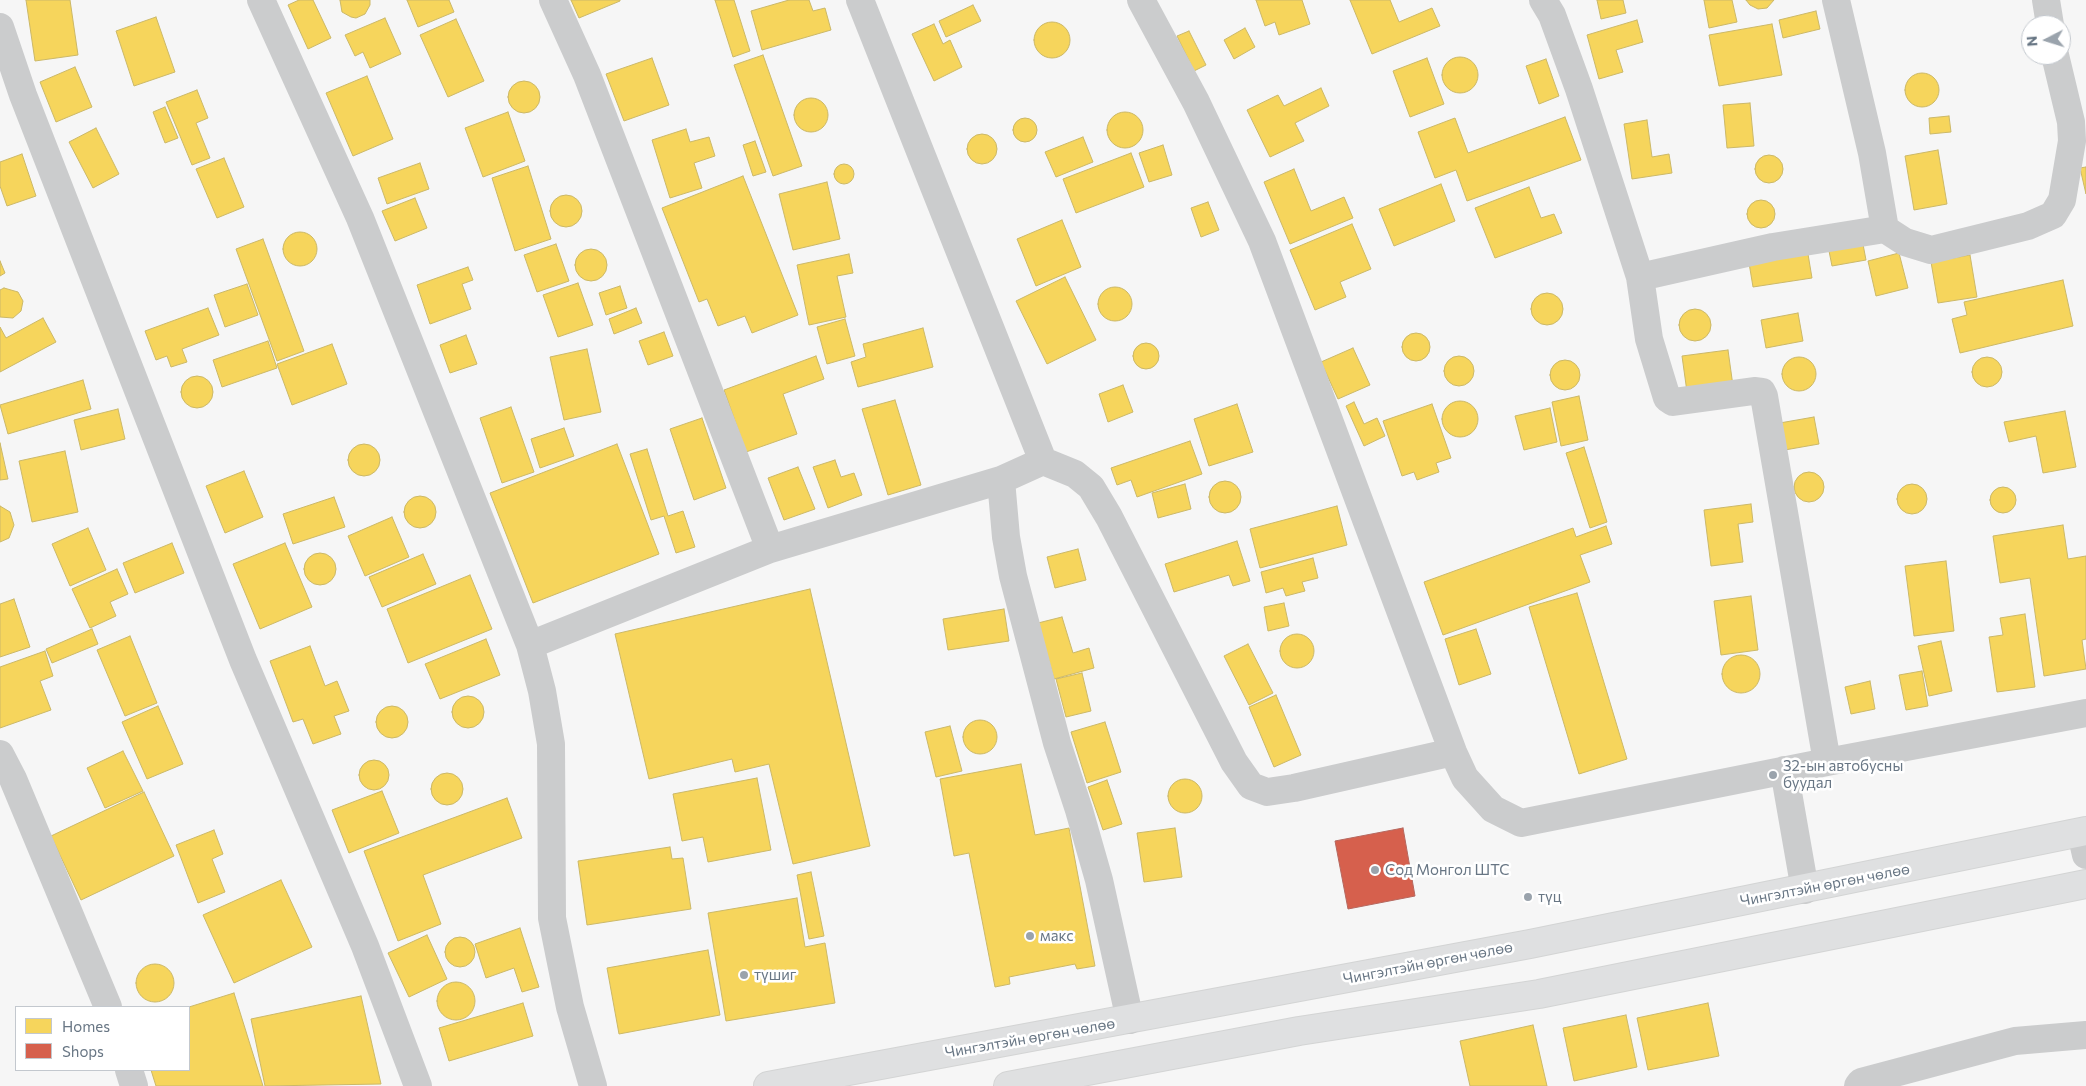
<!DOCTYPE html>
<meta charset="utf-8">
<style>
body{margin:0}
#map{position:relative;width:2086px;height:1086px;overflow:hidden;background:#f6f6f6;font-family:Commissioner,sans-serif}
canvas{display:block}
.legend{position:absolute;left:15px;top:1006px;width:175px;height:65px;box-sizing:border-box;background:#fff;border:1px solid #c3c8ce;margin:0;padding:6px 9px;list-style:none;font-size:15px;color:#687684}
.legend li{display:flex;align-items:center;gap:10px;height:25px}
.legend b{width:25px;border:1px solid #c3c8ce}
.north{position:absolute;left:2021px;top:15px;width:50px;height:50px;box-sizing:border-box;background:#fff;border:1px solid #c3c8ce;border-radius:50%;rotate:265deg;font-size:14px;font-weight:700;line-height:20px;text-align:center;color:#687684}
.north::after{content:'';display:block;margin:auto;width:18px;height:22px;background:#9aa3ac;clip-path:polygon(50% 0,100% 100%,50% 72%,0 100%)}
</style>
<div id="map">
<canvas width="2086" height="1086"></canvas>
<ul class="legend">
<li><b style="height:14px;background:#f6d55c"></b>Homes</li>
<li><b style="height:14px;background:#d6604d"></b>Shops</li>
</ul>
<div class="north">N</div>
</div>
<script>
const ctx = document.querySelector('canvas').getContext('2d');
ctx.lineJoin = 'round';
function paint(path, color) { ctx.fillStyle = color; ctx.fill(path, 'evenodd'); }
const shape = rows => new Path2D(rows.map(r => 'M' + r).join(''));
function trace(path, color, width, dash) { ctx.strokeStyle = color; ctx.lineWidth = width; ctx.lineCap = dash ? 'butt' : 'round'; ctx.setLineDash(dash || []); ctx.stroke(path); }
function drawText(font, color, halo, rows, align = 'center') {
  ctx.font = font + ' Commissioner,sans-serif'; ctx.lineWidth = 5; ctx.setLineDash([]); ctx.textBaseline = 'middle'; ctx.strokeStyle = halo; ctx.fillStyle = color; for (const [text, x, y, turn = 0] of rows) {
    ctx.save(); ctx.translate(x, y); ctx.rotate((+turn || 0) * Math.PI / 180); ctx.textAlign = isNaN(turn) ? turn : align; if (halo) ctx.strokeText(text, 0, 0); ctx.fillText(text, 0, 0); ctx.restore();
  }
}
const homes = shape([
 [26,0,70,0,78,55,35,61,26,0],
 [299,0,313,0,331,38,308,49,288,5,299,0],
 [340,0,370,0,370,5,365,14,356,18,351,17,342,12,340,0],
 [407,0,449,0,454,12,418,27,407,0],
 [571,0,620,0,620,1,579,18,571,0],
 [715,0,734,0,750,51,733,57,715,0],
 [789,0,809,0,813,11,825,8,831,30,762,50,751,11,789,0],
 [1256,0,1302,0,1310,24,1279,35,1275,22,1265,26,1256,0],
 [1350,0,1390,0,1399,22,1432,8,1440,26,1372,54,1350,0],
 [1597,0,1623,0,1626,13,1601,19,1597,0],
 [1704,0,1732,0,1737,22,1709,28,1704,0],
 [1746,0,1774,0,1767,8,1758,9,1750,5,1746,0],
 [973,5,981,21,946,37,939,21,973,5],
 [1816,11,1820,29,1783,38,1779,20,1816,11],
 [156,17,175,72,134,86,116,31,156,17],
 [385,18,401,54,370,68,363,52,355,56,345,35,385,18],
 [456,19,484,81,448,97,420,35,456,19],
 [1637,20,1643,42,1616,50,1623,72,1599,79,1587,35,1637,20],
 '1034 40a18 18 0 1 1 36 0a18 18 0 1 1-36 0Z',
 [934,24,943,44,950,40,962,67,934,81,912,34,934,24],
 [1772,24,1782,75,1719,86,1709,35,1772,24],
 [1245,28,1255,47,1234,59,1224,40,1245,28],
 [1189,31,1206,65,1194,71,1177,36,1189,31],
 [763,55,802,166,773,176,734,65,763,55],
 '1442 75a18 18 0 1 1 36 0a18 18 0 1 1-36 0Z',
 [652,58,669,105,624,121,606,74,652,58],
 [1427,58,1444,104,1410,117,1393,71,1427,58],
 [1546,59,1559,96,1539,104,1526,66,1546,59],
 [75,67,92,107,56,122,40,82,75,67],
 '1905 90a17 17 0 1 1 34 0a17 17 0 1 1-34 0Z',
 [367,76,393,139,353,156,326,93,367,76],
 '508 97a16 16 0 1 1 32 0a16 16 0 1 1-32 0Z',
 [1321,88,1329,106,1295,123,1304,141,1270,157,1247,110,1278,95,1284,106,1321,88],
 [197,90,208,118,196,123,210,158,192,165,166,102,197,90],
 '794 115a17 17 0 1 1 34 0a17 17 0 1 1-34 0Z',
 [1750,103,1754,146,1727,148,1723,105,1750,103],
 [165,107,178,138,165,143,153,112,165,107],
 [508,112,525,161,483,177,465,128,508,112],
 '1107 130a18 18 0 1 1 36 0a18 18 0 1 1-36 0Z',
 [1949,116,1951,132,1930,134,1929,118,1949,116],
 [1565,117,1581,160,1467,201,1456,170,1435,178,1418,132,1455,118,1468,153,1565,117],
 '1013 130a12 12 0 1 1 24 0a12 12 0 1 1-24 0Z',
 [1647,120,1652,157,1669,154,1672,173,1632,179,1624,124,1647,120],
 [96,128,119,174,93,188,69,142,96,128],
 [686,129,690,142,709,137,715,156,694,163,702,188,670,198,652,140,686,129],
 '967 149a15 15 0 1 1 30 0a15 15 0 1 1-30 0Z',
 [1083,137,1093,162,1056,177,1045,152,1083,137],
 [755,141,766,172,753,176,743,145,755,141],
 [1163,145,1172,175,1149,182,1139,153,1163,145],
 [1938,150,1947,204,1914,210,1905,156,1938,150],
 [1131,153,1144,187,1076,213,1063,179,1131,153],
 [22,154,36,196,7,206,0,186,0,162,22,154],
 '1755 169a14 14 0 1 1 28 0a14 14 0 1 1-28 0Z',
 [224,158,244,207,217,218,196,169,224,158],
 [420,163,429,189,387,204,378,178,420,163],
 '834 174a10 10 0 1 1 20 0a10 10 0 1 1-20 0Z',
 [528,166,551,239,515,251,492,178,528,166],
 [2086,167,2086,194,2080,168,2086,167],
 [1294,169,1311,211,1344,197,1353,218,1290,244,1264,182,1294,169],
 [743,176,798,315,752,333,745,316,718,326,707,299,699,302,662,208,743,176],
 [827,182,840,239,793,250,779,194,827,182],
 [1441,184,1455,221,1394,246,1379,209,1441,184],
 [1529,187,1541,218,1554,214,1562,233,1495,258,1475,208,1529,187],
 '550 211a16 16 0 1 1 32 0a16 16 0 1 1-32 0Z',
 [415,198,427,228,395,241,382,211,415,198],
 '1747 214a14 14 0 1 1 28 0a14 14 0 1 1-28 0Z',
 [1208,202,1219,230,1201,237,1191,208,1208,202],
 [1062,220,1081,267,1036,286,1017,239,1062,220],
 [1352,224,1371,269,1340,282,1346,297,1315,310,1290,250,1352,224],
 '283 249a17 17 0 1 1 34 0a17 17 0 1 1-34 0Z',
 [263,239,304,351,277,361,236,249,263,239],
 [1862,239,1866,260,1832,266,1828,246,1862,239],
 [556,244,569,281,537,292,524,255,556,244],
 '575 265a16 16 0 1 1 32 0a16 16 0 1 1-32 0Z',
 [1899,253,1908,288,1876,296,1868,261,1899,253],
 [849,254,853,273,837,276,846,317,809,325,797,265,849,254],
 [1808,254,1812,278,1753,287,1749,263,1808,254],
 [1970,255,1977,297,1938,303,1931,262,1970,255],
 [0,261,5,273,0,276,0,261],
 [468,267,473,280,462,284,471,309,430,324,417,285,468,267],
 [1065,277,1096,340,1047,364,1016,301,1065,277],
 [2063,280,2073,326,1960,353,1952,319,1967,315,1964,302,2063,280],
 [578,283,593,325,558,337,543,295,578,283],
 [247,284,258,315,225,327,214,295,247,284],
 [620,286,627,308,606,315,599,293,620,286],
 '1098 304a17 17 0 1 1 34 0a17 17 0 1 1-34 0Z',
 [4,288,18,292,23,301,21,311,13,318,0,317,0,290,4,288],
 '1531 309a16 16 0 1 1 32 0a16 16 0 1 1-32 0Z',
 [208,308,219,335,182,349,187,362,171,367,167,356,156,360,145,331,208,308],
 [636,308,642,323,614,334,609,319,636,308],
 '1679 325a16 16 0 1 1 32 0a16 16 0 1 1-32 0Z',
 [1798,313,1803,341,1766,348,1761,320,1798,313],
 [43,318,56,342,0,372,0,327,6,338,43,318],
 [845,319,855,356,827,364,817,327,845,319],
 [923,328,933,367,858,387,851,362,866,357,863,344,923,328],
 [664,332,673,356,648,365,639,341,664,332],
 '1402 347a14 14 0 1 1 28 0a14 14 0 1 1-28 0Z',
 [466,335,477,364,450,373,440,345,466,335],
 [268,341,277,368,222,387,213,360,268,341],
 '1133 356a13 13 0 1 1 26 0a13 13 0 1 1-26 0Z',
 [332,344,347,384,292,405,277,364,332,344],
 [1353,348,1370,385,1338,399,1321,362,1353,348],
 [587,349,601,412,564,420,550,357,587,349],
 [1728,350,1733,386,1687,392,1682,356,1728,350],
 [816,356,824,379,783,394,797,434,746,452,724,390,816,356],
 '1444 371a15 15 0 1 1 30 0a15 15 0 1 1-30 0Z',
 '1782 374a17 17 0 1 1 34 0a17 17 0 1 1-34 0Z',
 '1972 372a15 15 0 1 1 30 0a15 15 0 1 1-30 0Z',
 '1550 375a15 15 0 1 1 30 0a15 15 0 1 1-30 0Z',
 '181 392a16 16 0 1 1 32 0a16 16 0 1 1-32 0Z',
 [83,380,91,409,8,434,0,405,83,380],
 [1123,385,1133,412,1108,422,1099,394,1123,385],
 [1579,396,1588,440,1561,446,1552,402,1579,396],
 [895,400,921,485,888,495,862,409,895,400],
 '1442 419a18 18 0 1 1 36 0a18 18 0 1 1-36 0Z',
 [1354,402,1364,424,1377,418,1385,436,1364,446,1346,406,1354,402],
 [1237,404,1253,452,1209,466,1194,419,1237,404],
 [1432,404,1451,458,1436,463,1439,472,1417,480,1414,472,1402,476,1383,421,1432,404],
 [511,407,534,472,502,483,480,418,511,407],
 [1550,408,1557,442,1524,450,1515,416,1550,408],
 [118,409,125,439,81,450,74,420,118,409],
 [2065,411,2076,467,2043,473,2036,436,2009,442,2004,422,2065,411],
 [1814,417,1819,444,1779,451,1774,424,1814,417],
 [702,418,726,488,694,500,670,429,702,418],
 [564,428,574,456,540,468,531,439,564,428],
 [1190,441,1202,474,1137,497,1131,480,1117,485,1111,468,1190,441],
 [0,443,8,479,0,480,0,443],
 [617,444,659,554,533,603,490,493,617,444],
 '348 460a16 16 0 1 1 32 0a16 16 0 1 1-32 0Z',
 [1584,447,1607,522,1590,528,1566,453,1584,447],
 [647,449,668,516,683,511,695,547,676,553,664,516,651,520,630,454,647,449],
 [65,451,78,512,32,522,19,461,65,451],
 [835,460,841,477,854,473,862,495,828,508,813,467,835,460],
 [798,467,815,509,784,520,768,478,798,467],
 [244,471,263,517,225,533,206,486,244,471],
 '1794 487a15 15 0 1 1 30 0a15 15 0 1 1-30 0Z',
 '1209 497a16 16 0 1 1 32 0a16 16 0 1 1-32 0Z',
 [1185,484,1191,509,1158,518,1152,493,1185,484],
 '1897 499a15 15 0 1 1 30 0a15 15 0 1 1-30 0Z',
 '1990 500a13 13 0 1 1 26 0a13 13 0 1 1-26 0Z',
 '404 512a16 16 0 1 1 32 0a16 16 0 1 1-32 0Z',
 [334,497,345,527,293,544,283,514,334,497],
 [1751,504,1753,522,1738,524,1743,562,1711,566,1704,510,1751,504],
 [0,506,10,512,14,525,9,538,0,542,0,506],
 [1337,506,1347,545,1260,568,1250,529,1337,506],
 [392,517,409,557,365,576,348,536,392,517],
 [2063,525,2068,559,2086,556,2086,639,2082,640,2086,669,2044,676,2030,578,2000,583,1993,536,2063,525],
 [1606,526,1612,544,1580,555,1590,582,1443,635,1424,582,1573,528,1576,537,1606,526],
 [88,528,106,570,70,586,52,544,88,528],
 [1237,541,1250,581,1233,586,1229,575,1174,592,1165,564,1237,541],
 [172,543,184,573,135,593,123,563,172,543],
 [285,543,312,607,260,629,233,564,285,543],
 [1078,549,1086,580,1055,588,1047,557,1078,549],
 '304 569a16 16 0 1 1 32 0a16 16 0 1 1-32 0Z',
 [423,554,436,584,382,607,369,577,423,554],
 [1313,558,1318,578,1302,582,1305,591,1286,596,1283,588,1266,593,1261,572,1313,558],
 [1946,561,1954,631,1914,636,1905,566,1946,561],
 [117,569,128,594,110,602,116,616,90,628,72,589,117,569],
 [470,575,492,629,408,663,387,609,470,575],
 [810,589,870,846,793,864,769,764,735,772,732,759,649,779,615,634,810,589],
 [1577,593,1627,759,1579,774,1529,607,1577,593],
 [1751,596,1758,650,1721,655,1714,601,1751,596],
 [14,599,30,647,0,657,0,604,14,599],
 [1284,603,1289,626,1268,631,1264,607,1284,603],
 [1004,609,1009,641,948,650,943,619,1004,609],
 [2025,614,2035,687,1997,692,1989,637,2003,635,2000,618,2025,614],
 [1062,617,1073,653,1089,648,1094,668,1054,679,1038,623,1062,617],
 [92,629,98,644,52,663,46,649,92,629],
 [1476,629,1491,674,1459,685,1445,639,1476,629],
 '1280 651a17 17 0 1 1 34 0a17 17 0 1 1-34 0Z',
 [130,636,157,703,125,716,97,650,130,636],
 [486,639,500,675,440,699,425,664,486,639],
 [1941,641,1952,691,1929,696,1918,646,1941,641],
 [1248,644,1273,693,1249,705,1224,656,1248,644],
 [310,646,325,686,337,681,349,711,334,716,341,734,313,744,303,719,293,722,270,661,310,646],
 [45,651,53,676,40,681,51,710,0,728,0,667,45,651],
 '1722 674a19 19 0 1 1 38 0a19 19 0 1 1-38 0Z',
 [1922,671,1928,706,1906,710,1899,675,1922,671],
 [1082,673,1091,711,1066,717,1056,679,1082,673],
 [1870,681,1875,709,1851,714,1845,687,1870,681],
 [1276,695,1301,755,1274,767,1249,707,1276,695],
 '452 712a16 16 0 1 1 32 0a16 16 0 1 1-32 0Z',
 [158,706,183,764,147,779,122,722,158,706],
 '376 722a16 16 0 1 1 32 0a16 16 0 1 1-32 0Z',
 '963 737a17 17 0 1 1 34 0a17 17 0 1 1-34 0Z',
 [1105,722,1121,772,1087,783,1071,732,1105,722],
 [950,726,962,771,936,777,925,732,950,726],
 [123,751,143,791,105,808,87,768,123,751],
 '359 775a15 15 0 1 1 30 0a15 15 0 1 1-30 0Z',
 [1021,764,1035,835,1069,828,1095,966,1077,969,1075,964,1009,977,1010,984,995,987,969,853,954,856,940,779,1021,764],
 '431 789a16 16 0 1 1 32 0a16 16 0 1 1-32 0Z',
 [757,778,771,850,708,862,703,837,682,841,673,794,757,778],
 '1168 796a17 17 0 1 1 34 0a17 17 0 1 1-34 0Z',
 [1107,780,1122,824,1103,830,1088,787,1107,780],
 [382,791,399,833,349,853,332,810,382,791],
 [144,792,174,856,81,900,51,836,144,792],
 [507,798,522,838,423,875,441,924,398,941,364,851,507,798],
 [1175,828,1182,877,1144,882,1137,833,1175,828],
 [214,830,223,854,212,859,225,892,198,903,176,845,214,830],
 [670,847,672,859,683,858,691,909,587,925,578,861,670,847],
 [811,872,824,936,809,939,797,875,811,872],
 [281,880,312,947,234,983,203,915,281,880],
 [797,898,805,947,825,943,835,1003,726,1021,708,913,797,898],
 [520,928,539,987,522,992,514,968,486,978,475,944,520,928],
 [427,935,447,979,409,997,388,953,427,935],
 '445 952a15 15 0 1 1 30 0a15 15 0 1 1-30 0Z',
 [708,950,720,1015,619,1034,607,968,708,950],
 '136 983a19 19 0 1 1 38 0a19 19 0 1 1-38 0Z',
 '437 1001a19 19 0 1 1 38 0a19 19 0 1 1-38 0Z',
 [234,993,263,1086,156,1086,151,1070,189,1070,189,1007,234,993],
 [361,996,381,1084,265,1086,251,1019,361,996],
 [523,1003,533,1036,449,1061,439,1028,523,1003],
 [1708,1003,1719,1056,1648,1070,1637,1018,1708,1003],
 [1626,1015,1637,1067,1574,1081,1563,1028,1626,1015],
 [1533,1025,1547,1086,1470,1086,1460,1041,1533,1025]
]);
const shops = shape([
 [1403,828,1415,896,1348,909,1335,841,1403,828]
]);
const minor = shape([
 [261,0,360,218,530,645],
 [553,0,587,75,770,549],
 [860,0,1043,461,1001,480,1006,537,1013,576,1057,743,1079,810,1099,880,1130,1020],
 [1141,0,1196,102,1262,241,1453,752,1465,778,1493,809,1521,823,1827,762],
 [1543,0,1552,15,1579,89,1640,277,1649,339,1667,398,1673,402,1754,391,1762,392,1764,396,1827,762,2086,713],
 [1836,0,1872,153,1885,229],
 [2046,0,2050,25],
 [0,27,23,95,243,660,365,946,418,1086],
 [1640,277,1773,247,1885,229,1905,242,1931,250,2028,226,2053,215,2062,200,2072,141,2071,122,2055,55],
 [1043,461,1075,474,1091,487,1109,517,1234,762,1251,786,1267,792,1294,788,1453,752],
 [0,754,13,779,108,1007],
 [1784,770,1805,890],
 [2081,833,2086,855],
 [129,1070,134,1086],
 [593,1086,570,1007,552,918,551,744,542,691,530,645,770,549,1001,480],
 [1858,1086,1861,1082,2015,1041,2086,1035]
]);
const major = shape([
 [768,1086,1530,944,2086,831],
 [1008,1086,1299,1031,1539,994,2086,884]
]);
const markers = [
 [1773,775,5,"#9aa3ac"],
 [1375,870,5,"#9aa3ac"],
 [1528,897,5,"#9aa3ac"],
 [1030,936,5,"#9aa3ac"],
 [744,975,5,"#9aa3ac"]
];
const poiNames = [
 ["32-ын автобусны",1783,766],
 ["буудал",1783,783],
 ["Сод Монгол ШТС",1385,870],
 ["түц",1538,897],
 ["макс",1040,936],
 ["түшиг",754,975]
];
const streetNames = [
 ["Чингэлтэйн өргөн чөлөө",1825,885,-11],
 ["Чингэлтэйн өргөн чөлөө",1428,963,-11],
 ["Чингэлтэйн өргөн чөлөө",1030,1038,-10]
];
paint(homes, '#f6d55c');
trace(homes, '#cbb868', 1);
paint(shops, '#d6604d');
trace(shops, '#b5675e', 1);
trace(major, '#d3d4d4', 30);
trace(minor, '#cbcccd', 28);
trace(major, '#dfe0e1', 28);
for (const [x, y, r, color] of markers) { const dot = new Path2D(); dot.arc(x, y, r, 0, 2 * Math.PI); ctx.fillStyle = color; ctx.fill(dot); trace(dot, '#fff', 2); }
drawText('15px', '#687684', '#fff', poiNames, 'left');
drawText('15px', '#687684', '#fff', streetNames);
</script>
